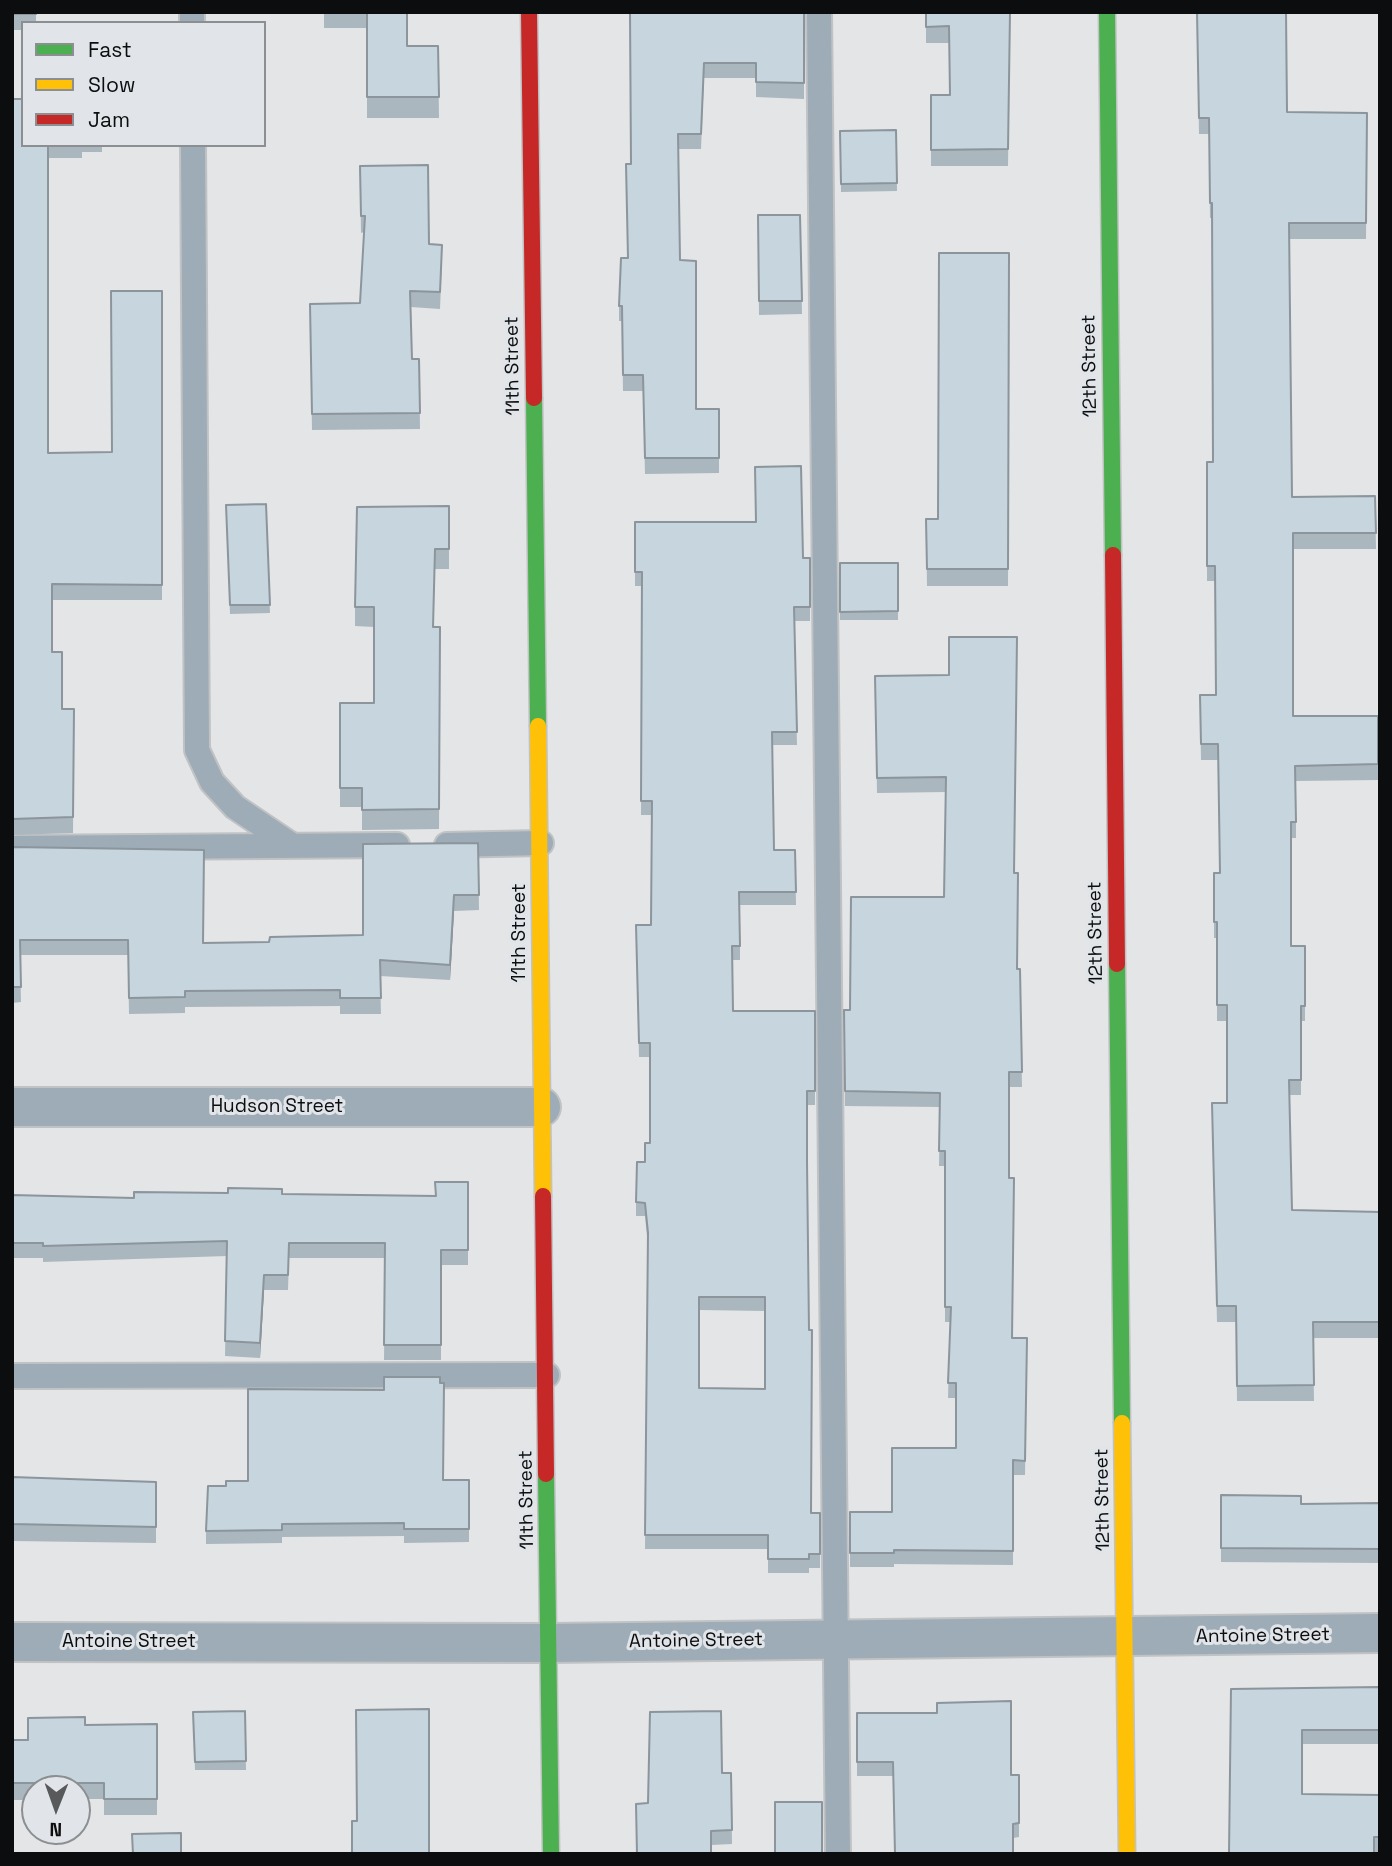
<!DOCTYPE html>
<style>
body{margin:0}
#map{position:relative;width:1392px;height:1866px;overflow:hidden;background:#e3e5e7;font-family:"Space Grotesk",sans-serif}
canvas{display:block}
.frame{position:absolute;inset:0;border:14px solid #0c0d0e;pointer-events:none}
.legend{position:absolute;left:21px;top:21px;width:245px;height:126px;box-sizing:border-box;background:#e1e5e9;border:2px solid #8c8f91;margin:0;padding:9px 12px;list-style:none;font-size:21px;color:#0c0d0e}
.legend li{display:flex;align-items:center;gap:14px;height:35px}
.legend b{width:35px;border:2px solid #8c8f91}
.north{position:absolute;left:21px;top:1775px;width:70px;height:70px;box-sizing:border-box;background:#e1e5e9;border:2px solid #8c8f91;border-radius:50%;rotate:181deg;font-size:19px;font-weight:700;line-height:28px;text-align:center;color:#0c0d0e}
.north::after{content:'';display:block;margin:auto;width:24px;height:32px;background:#57595a;clip-path:polygon(50% 0,100% 100%,50% 72%,0 100%)}
</style>
<div id="map">
<canvas width="1392" height="1866"></canvas>
<div class="frame"></div>
<ul class="legend">
<li><b style="height:9px;background:#4caf50"></b>Fast</li>
<li><b style="height:9px;background:#ffc107"></b>Slow</li>
<li><b style="height:9px;background:#c62828"></b>Jam</li>
</ul>
<div class="north">N</div>
</div>
<script>
const ctx = document.querySelector('canvas').getContext('2d');
ctx.lineJoin = 'round';
const shape = rows => new Path2D(rows.map(r => 'M' + r).join(''));
function trace(path, color, width, dash) { ctx.strokeStyle = color; ctx.lineWidth = width; ctx.lineCap = dash ? 'butt' : 'round'; ctx.setLineDash(dash || []); ctx.stroke(path); }
function paint(path, color) { ctx.fillStyle = color; ctx.fill(path, 'evenodd'); }
function drawText(font, color, halo, rows, align = 'center') {
  ctx.font = font + ' "Space Grotesk",sans-serif'; ctx.lineWidth = 6; ctx.setLineDash([]); ctx.textBaseline = 'middle'; ctx.strokeStyle = halo; ctx.fillStyle = color; for (const [text, x, y, turn = 0] of rows) {
    ctx.save(); ctx.translate(x, y); ctx.rotate((+turn || 0) * Math.PI / 180); ctx.textAlign = isNaN(turn) ? turn : align; if (halo) ctx.strokeText(text, 0, 0); ctx.fillText(text, 0, 0); ctx.restore();
  }
}
const lane = shape([
 [192,12,192,23],
 [819,12,838,1854],
 [193,145,197,750,212,782,235,807,293,846],
 [447,845,541,843],
 [12,848,397,845],
 [12,1376,547,1375]
]);
const street = shape([
 [12,1107,541,1107],
 [12,1642,549,1643,1380,1633]
]);
const fast = shape([
 [1107,12,1113,555],
 [534,398,538,726],
 [1117,964,1122,1423],
 [546,1474,551,1854]
]);
const slow = shape([
 [538,726,543,1196],
 [1122,1423,1127,1854]
]);
const jam = shape([
 [529,12,534,398],
 [1113,555,1117,964],
 [543,1196,546,1474]
]);
const wall = shape([
 [12,12,36,12,36,23,23,23,23,30,12,30],
 [324,12,407,12,407,46,438,46,439,118,367,118,367,28,324,28],
 [630,12,804,12,804,99,756,97,756,78,704,78,701,149,678,149,680,260,696,409,719,409,719,473,645,474,643,391,623,391,622,321,619,321,619,306,628,258,631,164],
 [926,12,1010,12,1008,166,931,166,931,95,950,95,949,43,926,43],
 [1197,12,1287,112,1367,113,1366,239,1289,239,1292,497,1375,496,1376,549,1293,549,1293,716,1378,716,1378,780,1296,781,1296,838,1291,838,1291,946,1305,946,1305,1021,1301,1021,1301,1095,1289,1095,1292,1210,1380,1212,1380,1338,1313,1338,1314,1401,1237,1401,1236,1322,1217,1322,1212,1103,1227,1103,1227,1021,1217,1021,1217,938,1214,938,1214,873,1220,873,1218,760,1201,760,1200,695,1216,695,1215,581,1207,581,1207,462,1213,462,1212,218,1210,218,1209,134,1199,134],
 [12,99,23,145,102,145,102,152,82,152,82,158,48,158,48,453,112,452,162,291,162,600,52,600,52,652,62,709,74,709,73,833,12,835],
 [896,130,897,191,841,192,840,131],
 [360,166,429,244,442,261,440,309,411,307,412,359,419,359,420,429,312,430,310,304,360,303,364,232,361,233],
 [758,215,800,215,802,314,759,315],
 [1009,253,1008,586,927,586,926,519,938,519],
 [266,504,270,613,230,614,226,505],
 [449,506,449,569,435,569,433,627,440,627,439,829,362,830,362,807,340,807,340,703,374,703,374,627,355,626,355,607],
 [635,522,803,558,810,558,810,621,794,621,797,745,772,745,774,850,795,850,796,905,740,905,740,960,732,960,733,1011,815,1011,815,1105,807,1105,807,1165,811,1513,820,1513,820,1568,809,1568,809,1573,768,1573,768,1549,645,1549,648,1246,645,1216,636,1216,636,1202,650,1143,650,1057,639,1057,636,925,651,925,652,815,641,815,642,586,635,586],
 [699,1310,765,1311,765,1389,699,1388],
 [840,563,898,563,898,620,840,620],
 [875,676,1014,873,1017,969,1020,969,1022,1087,1009,1087,1009,1178,1012,1338,1027,1338,1025,1475,1013,1475,1013,1565,894,1564,894,1567,850,1567,850,1512,892,1512,956,1448,956,1398,948,1398,950,1322,945,1322,945,1166,939,1166,940,1107,845,1106,844,1010,850,1010,944,897,946,792,877,793],
 [478,843,479,910,454,911,450,980,380,976,381,1014,340,1014,340,1006,185,1007,185,1013,129,1014,128,955,20,955,21,1002,12,1003,12,847,203,943,269,942,363,935],
 [468,1182,468,1265,441,1265,441,1360,384,1360,385,1258,289,1258,288,1290,264,1290,260,1358,225,1356,227,1256,43,1262,43,1258,12,1258,12,1195,134,1198,282,1194,435,1196],
 [12,1477,156,1482,156,1543,12,1541],
 [443,1480,469,1480,469,1542,404,1543,404,1536,282,1537,282,1543,206,1544,206,1531],
 [1221,1495,1301,1504,1380,1503,1380,1563,1221,1562],
 [1380,1687,1380,1744,1302,1744,1302,1794,1380,1795,1380,1852,1229,1854,1231,1689],
 [245,1711,246,1770,195,1770,193,1712],
 [857,1713,1011,1775,1019,1775,1019,1837,1013,1838,893,1776,857,1776],
 [157,1724,157,1815,104,1815,104,1799,77,1799,77,1789,35,1789,35,1800,12,1800,12,1740,28,1740,85,1725],
 [722,1773,731,1773,732,1844,711,1845,648,1803]
]);
const shadedWall = shape([
 [454,895,454,911,450,980,450,965],
 [264,1275,264,1290,260,1358,260,1343]
]);
const building = shape([
 [12,12,36,12,36,14,12,14,12,12],
 [367,12,407,12,407,46,438,46,439,97,367,97,367,12],
 [630,12,804,12,804,83,756,82,756,63,704,63,701,134,678,134,680,260,696,261,696,409,719,409,719,458,645,458,643,375,623,375,622,306,619,306,621,258,628,258,626,164,631,164,630,12],
 [926,12,1010,12,1008,149,931,150,931,95,950,95,949,26,926,27,926,12],
 [1197,12,1286,12,1287,112,1367,113,1366,223,1289,223,1292,497,1375,496,1376,533,1293,533,1293,716,1378,716,1378,764,1295,766,1296,822,1291,822,1291,946,1305,946,1305,1006,1301,1006,1301,1080,1289,1080,1292,1210,1380,1212,1380,1322,1313,1322,1314,1385,1237,1386,1236,1306,1217,1306,1212,1103,1227,1103,1227,1005,1217,1005,1217,922,1214,922,1214,873,1220,873,1218,744,1201,744,1200,695,1216,695,1215,566,1207,566,1207,462,1213,462,1212,203,1210,203,1209,118,1199,118,1197,12],
 [12,99,23,99,23,145,48,145,48,453,112,452,111,291,162,291,162,585,52,584,52,652,62,652,62,709,74,709,73,817,12,819,12,99],
 [896,130,897,183,841,184,840,131,896,130],
 [428,165,429,244,442,245,440,292,410,291,412,359,419,359,420,413,312,414,310,304,360,303,365,216,361,216,360,166,428,165],
 [758,215,800,215,802,301,759,301,758,215],
 [939,253,1009,253,1008,569,927,569,926,519,938,519,939,253],
 [801,466,803,558,810,558,810,607,794,607,797,732,772,732,774,850,795,850,796,892,739,892,740,946,732,946,733,1011,815,1011,815,1091,807,1091,807,1162,809,1330,812,1330,811,1513,820,1513,820,1554,809,1554,809,1559,768,1559,768,1535,645,1535,648,1233,645,1203,636,1202,637,1162,645,1162,645,1143,650,1143,650,1043,639,1043,636,925,651,925,652,801,641,801,642,572,635,572,635,522,756,522,755,467,801,466],
 [699,1297,765,1297,765,1389,699,1388,699,1297],
 [266,504,270,605,230,605,226,505,266,504],
 [449,506,449,549,435,549,433,627,440,627,439,809,362,810,362,788,340,788,340,703,374,703,374,607,355,607,357,507,449,506],
 [840,563,898,563,898,611,840,612,840,563],
 [949,637,1017,637,1014,873,1018,873,1017,969,1020,969,1022,1072,1009,1072,1009,1178,1014,1178,1012,1338,1027,1338,1025,1461,1013,1460,1013,1551,894,1550,894,1553,850,1553,850,1512,892,1512,892,1448,956,1448,956,1383,948,1383,951,1307,945,1307,945,1151,939,1151,940,1093,845,1091,844,1010,850,1010,851,897,944,897,946,777,877,778,875,676,949,675,949,637],
 [478,843,479,895,454,895,450,965,380,960,381,998,340,998,340,990,185,991,185,997,129,998,128,940,20,940,21,987,12,987,12,847,204,850,203,943,269,942,270,937,363,935,363,844,478,843],
 [435,1182,468,1182,468,1250,441,1250,441,1345,384,1345,385,1243,289,1243,288,1275,264,1275,260,1343,225,1341,227,1241,43,1246,43,1243,12,1243,12,1195,134,1198,134,1192,228,1193,228,1188,282,1189,282,1194,436,1196,435,1182],
 [384,1377,440,1377,440,1383,444,1383,443,1480,469,1480,469,1529,404,1529,404,1523,282,1524,282,1530,206,1531,208,1486,226,1486,226,1481,248,1481,248,1389,384,1390,384,1377],
 [12,1477,156,1482,156,1527,12,1524,12,1477],
 [1221,1495,1301,1496,1301,1504,1380,1503,1380,1549,1221,1548,1221,1495],
 [1380,1687,1380,1730,1302,1730,1302,1794,1380,1795,1380,1837,1374,1837,1374,1854,1229,1854,1231,1689,1380,1687],
 [1011,1701,1011,1775,1019,1775,1019,1823,1013,1824,1013,1854,895,1854,893,1762,857,1762,857,1713,937,1713,937,1703,1011,1701],
 [429,1709,429,1854,352,1854,352,1821,357,1821,356,1710,429,1709],
 [245,1711,246,1761,195,1762,193,1712,245,1711],
 [721,1711,722,1773,731,1773,732,1830,711,1831,711,1854,637,1854,636,1804,648,1803,650,1712,721,1711],
 [85,1717,85,1725,157,1724,157,1799,104,1799,104,1783,12,1783,12,1740,28,1740,28,1718,85,1717],
 [775,1802,822,1802,822,1854,775,1854,775,1802],
 [181,1833,181,1854,133,1854,132,1834,181,1833]
]);
const streetNames = [
 ["11th Street",513,366,-91],
 ["12th Street",1090,366,-91],
 ["11th Street",520,933,-90],
 ["12th Street",1096,933,-91],
 ["Hudson Street",277,1107],
 ["11th Street",527,1500,-91],
 ["12th Street",1103,1500,-91],
 ["Antoine Street",1263,1636,-1],
 ["Antoine Street",696,1641,-1],
 ["Antoine Street",129,1642]
];
trace(lane, '#c1c2c3', 28);
trace(street, '#c1c2c3', 42);
trace(fast, '#c1c2c3', 19);
trace(slow, '#c1c2c3', 19);
trace(jam, '#c1c2c3', 19);
trace(lane, '#9dacb6', 24);
trace(street, '#9dacb6', 38);
trace(fast, '#4caf50', 16);
trace(slow, '#ffc107', 16);
trace(jam, '#c62828', 16);
paint(wall, '#abb7bf');
paint(shadedWall, '#8b959b');
paint(building, '#c7d5de');
trace(building, '#8b959b', 2);
drawText('19px', '#0c0d0e', '#e1e5e9', streetNames);
</script>
